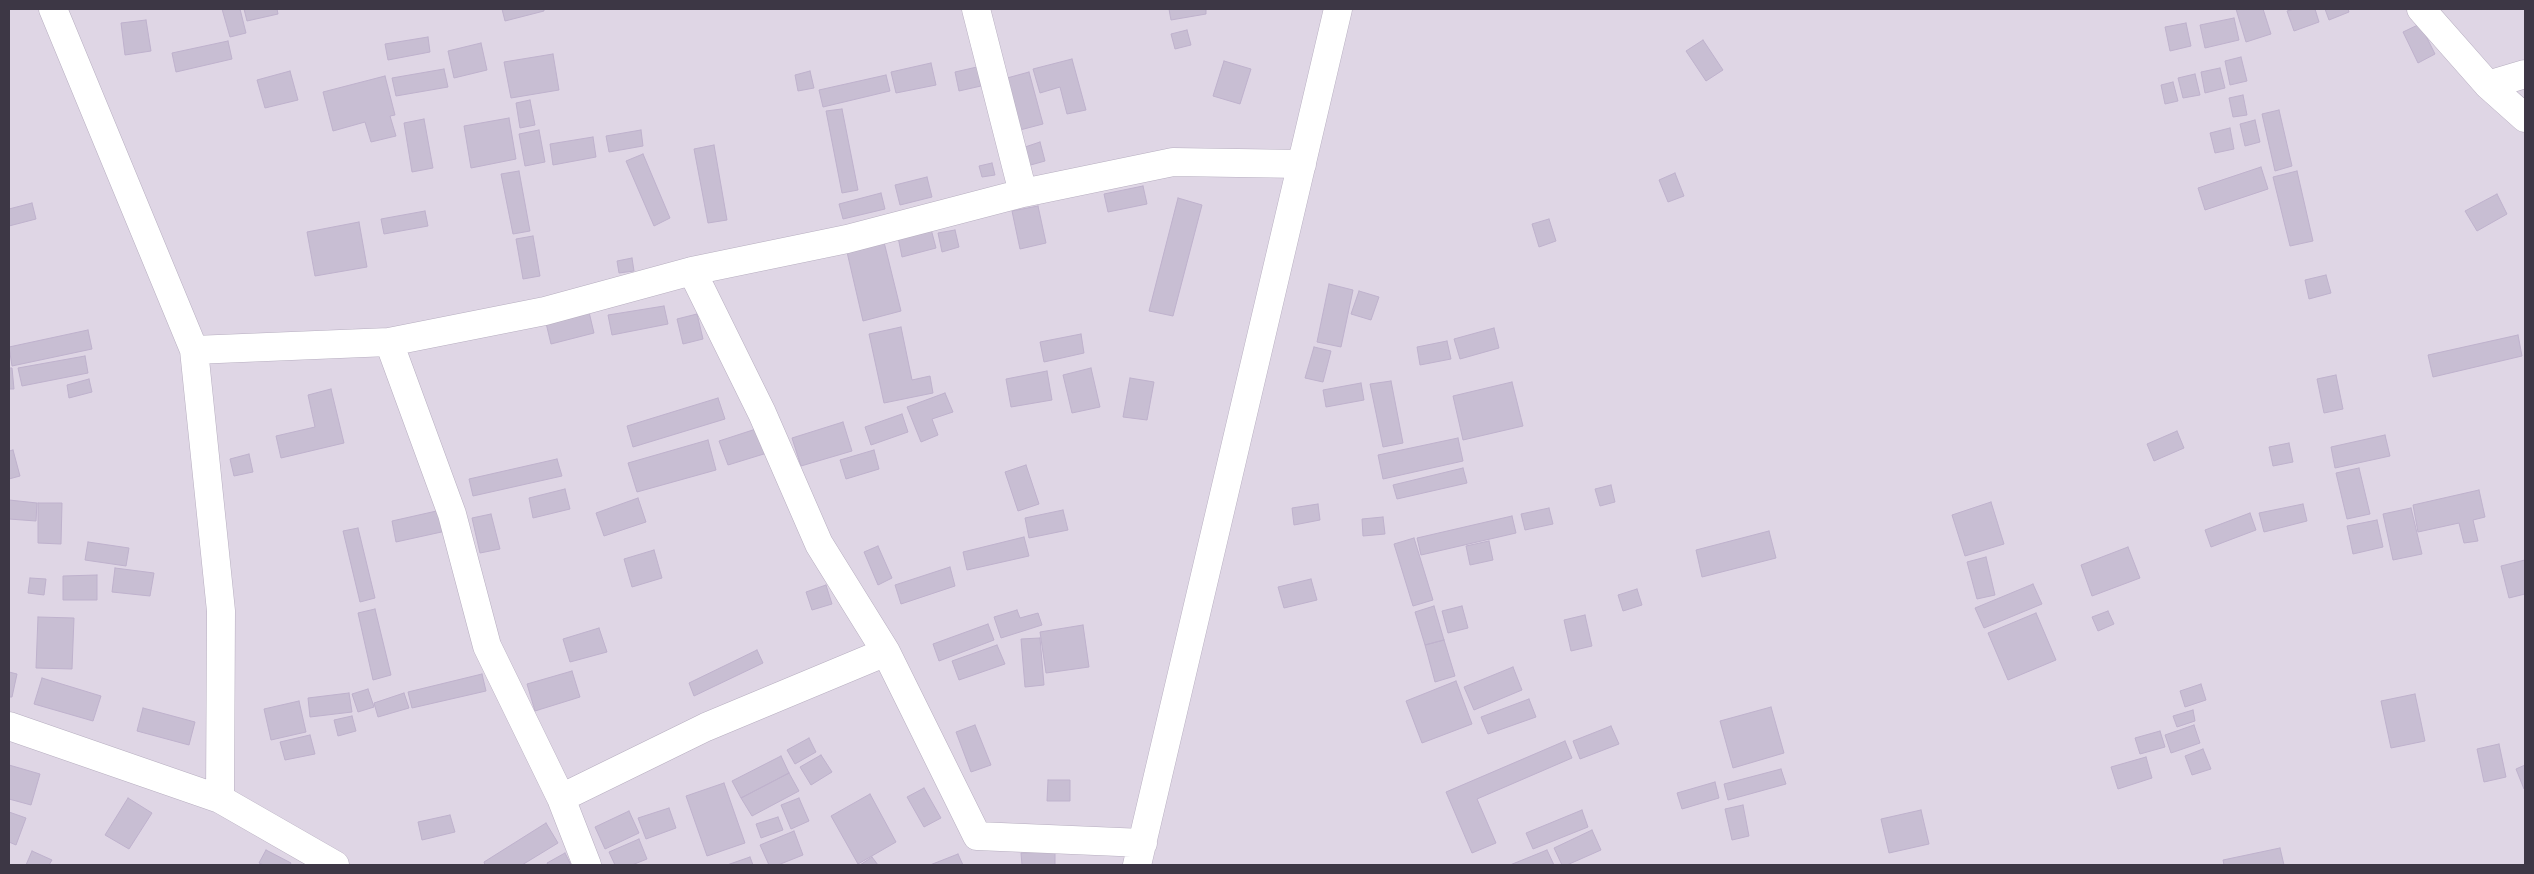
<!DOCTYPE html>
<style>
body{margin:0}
#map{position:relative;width:2534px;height:874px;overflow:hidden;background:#ede7f2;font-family:"Fira Sans",sans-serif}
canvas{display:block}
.frame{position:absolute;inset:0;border:10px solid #3d3745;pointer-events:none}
</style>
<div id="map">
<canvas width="2534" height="874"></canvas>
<div class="frame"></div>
</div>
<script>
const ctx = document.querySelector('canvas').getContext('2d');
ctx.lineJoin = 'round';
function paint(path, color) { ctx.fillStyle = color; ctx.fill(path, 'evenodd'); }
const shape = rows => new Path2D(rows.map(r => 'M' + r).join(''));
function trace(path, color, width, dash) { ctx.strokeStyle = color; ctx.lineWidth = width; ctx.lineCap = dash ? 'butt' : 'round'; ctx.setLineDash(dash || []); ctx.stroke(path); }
const residential = shape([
 [9,9,2525,9,2525,865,9,865]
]);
const building = shape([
 [222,9,240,9,246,33,230,37,222,9],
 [244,9,277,9,278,14,247,21,244,9],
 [502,9,544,9,544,11,505,21,502,9],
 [1169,9,1206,9,1206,14,1171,20,1169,9],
 [2236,9,2263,9,2271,34,2246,42,2236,9],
 [2294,9,2315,9,2319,22,2294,31,2287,11,2294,9],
 [2325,9,2348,9,2349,12,2329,20,2325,9],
 [2234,18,2239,40,2205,48,2200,25,2234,18],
 [146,20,151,51,125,55,121,23,146,20],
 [2186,23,2191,46,2170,51,2165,27,2186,23],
 [2420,24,2435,54,2418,63,2403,32,2420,24],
 [1187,30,1191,45,1175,49,1171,34,1187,30],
 [428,37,430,52,388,60,385,44,428,37],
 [1703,40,1723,70,1706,81,1686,51,1703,40],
 [228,41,232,59,176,72,172,53,228,41],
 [481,43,487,70,454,78,448,51,481,43],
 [553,54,559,90,511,98,504,62,553,54],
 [2241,57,2247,81,2230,85,2225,61,2241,57],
 [1072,59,1086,110,1067,114,1060,87,1040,93,1033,69,1072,59],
 [1224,61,1251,69,1240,104,1213,96,1224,61],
 [931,63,936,85,896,93,891,72,931,63],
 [977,67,981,86,959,91,955,72,977,67],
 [2220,68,2225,88,2205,93,2201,72,2220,68],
 [444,69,448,87,396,96,392,78,444,69],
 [290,71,298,100,265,108,257,80,290,71],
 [810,71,814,88,798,91,795,75,810,71],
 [1029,72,1043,124,1020,130,1007,78,1029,72],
 [2195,74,2200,95,2183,98,2178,78,2195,74],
 [886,75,890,91,823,107,819,90,886,75],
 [385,76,395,115,390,116,396,136,371,142,365,122,333,131,323,92,385,76],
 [2173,82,2178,101,2165,104,2161,85,2173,82],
 [2243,95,2247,115,2233,117,2229,98,2243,95],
 [530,100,535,125,520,128,516,103,530,100],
 [842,109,858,190,842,193,826,111,842,109],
 [2279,110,2292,166,2275,171,2262,114,2279,110],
 [509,118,516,159,471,168,464,126,509,118],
 [424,119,433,168,412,172,404,123,424,119],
 [2255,120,2260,142,2245,146,2240,124,2255,120],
 [2230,128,2234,149,2215,153,2210,133,2230,128],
 [539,130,545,162,525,166,519,134,539,130],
 [641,130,643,146,609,152,606,136,641,130],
 [593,137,596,157,553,165,550,144,593,137],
 [1040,142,1045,161,1027,166,1022,148,1040,142],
 [714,145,727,220,708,223,694,149,714,145],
 [643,154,670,218,654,226,626,161,643,154],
 [992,163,995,175,982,177,979,166,992,163],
 [2261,167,2268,189,2205,210,2198,188,2261,167],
 [519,171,530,231,513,234,501,174,519,171],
 [2297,171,2313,241,2290,246,2273,177,2297,171],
 [1675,173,1684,196,1668,202,1659,180,1675,173],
 [927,177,932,197,900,205,895,185,927,177],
 [1143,186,1147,204,1108,212,1104,194,1143,186],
 [881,193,885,209,843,219,839,204,881,193],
 [2497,194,2507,214,2477,231,2465,211,2497,194],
 [1178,198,1202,205,1173,316,1149,311,1178,198],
 [32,203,36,219,9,226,9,209,32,203],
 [1038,206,1046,243,1020,249,1012,211,1038,206],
 [425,211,428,226,384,234,381,219,425,211],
 [1549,219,1556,241,1539,247,1532,224,1549,219],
 [359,222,367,267,315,276,307,232,359,222],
 [931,229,936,248,902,257,898,237,931,229],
 [955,230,959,247,942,252,938,233,955,230],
 [533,236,540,276,523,279,516,239,533,236],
 [884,242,901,311,863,321,847,252,884,242],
 [632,258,634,271,619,273,617,261,632,258],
 [2326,275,2331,293,2309,299,2305,280,2326,275],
 [1329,284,1353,290,1341,347,1317,342,1329,284],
 [1359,291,1379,297,1371,320,1351,314,1359,291],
 [664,306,668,324,612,335,608,315,664,306],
 [589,312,594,333,551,344,546,323,589,312],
 [697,314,703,339,683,344,677,319,697,314],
 [901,327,912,380,930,376,933,393,884,403,869,334,901,327],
 [1494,328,1499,348,1460,359,1454,339,1494,328],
 [88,330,92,349,12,366,9,347,88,330],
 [1081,334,1084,353,1044,362,1040,342,1081,334],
 [2518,335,2522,356,2433,377,2428,355,2518,335],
 [1447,341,1451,359,1420,365,1417,347,1447,341],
 [1314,347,1331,351,1323,382,1305,378,1314,347],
 [85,356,88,373,22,386,18,368,85,356],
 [9,368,12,368,14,389,9,389,9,368],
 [1091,368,1100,407,1072,413,1063,375,1091,368],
 [1047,371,1052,400,1011,407,1006,379,1047,371],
 [2336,375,2343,409,2324,413,2317,379,2336,375],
 [1130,378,1154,382,1147,420,1123,417,1130,378],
 [89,379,92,392,69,398,67,385,89,379],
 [1391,381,1403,443,1383,447,1370,384,1391,381],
 [1512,382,1523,426,1463,440,1453,396,1512,382],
 [1361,383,1364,400,1326,407,1323,390,1361,383],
 [331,389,344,443,281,458,276,436,315,427,308,395,331,389],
 [945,393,953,412,932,419,938,435,921,442,907,407,945,393],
 [718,398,725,419,633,447,627,426,718,398],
 [902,414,908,432,871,445,865,427,902,414],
 [843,422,852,451,801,466,792,438,843,422],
 [759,428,767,453,728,465,719,441,759,428],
 [2177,431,2184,448,2154,461,2147,444,2177,431],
 [2385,435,2390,456,2335,468,2331,447,2385,435],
 [1458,438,1463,461,1383,479,1378,455,1458,438],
 [708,440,716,470,637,492,628,463,708,440],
 [2289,443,2293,462,2273,466,2269,447,2289,443],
 [13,450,20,476,9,479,9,451,13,450],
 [874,450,879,469,846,479,840,460,874,450],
 [249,454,253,472,234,476,230,459,249,454],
 [557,459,562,476,473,496,469,479,557,459],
 [1026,465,1039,504,1018,511,1005,472,1026,465],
 [1463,468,1467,483,1397,499,1393,485,1463,468],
 [2359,468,2370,514,2347,519,2336,473,2359,468],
 [1611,485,1615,502,1600,506,1595,489,1611,485],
 [565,489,570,509,533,518,529,498,565,489],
 [2479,490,2485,517,2473,520,2478,541,2464,543,2459,523,2418,532,2413,505,2479,490],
 [638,498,646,522,604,536,596,513,638,498],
 [9,500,37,503,36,521,9,519,9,500],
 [1991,502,2004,544,1965,556,1952,515,1991,502],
 [38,503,62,503,61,544,38,543,38,503],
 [1318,504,1320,520,1294,525,1292,508,1318,504],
 [2303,504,2307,521,2264,532,2259,513,2303,504],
 [1549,508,1553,524,1525,530,1521,514,1549,508],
 [2411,508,2422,554,2393,560,2383,514,2411,508],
 [441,510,446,531,396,542,392,521,441,510],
 [1063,510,1068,530,1029,538,1025,518,1063,510],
 [2250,513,2256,530,2211,547,2205,530,2250,513],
 [491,514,500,549,480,553,472,518,491,514],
 [1512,516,1516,533,1421,555,1417,538,1512,516],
 [1383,517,1385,534,1363,536,1362,519,1383,517],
 [2377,520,2383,547,2353,554,2347,526,2377,520],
 [358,528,375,598,360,602,343,531,358,528],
 [1769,531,1776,558,1702,577,1696,550,1769,531],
 [1024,537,1029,556,967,570,963,552,1024,537],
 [1414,538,1433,600,1413,606,1394,544,1414,538],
 [1489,541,1493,560,1470,565,1466,546,1489,541],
 [88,542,129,548,126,566,85,560,88,542],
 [878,546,892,578,878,585,864,552,878,546],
 [2128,547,2140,578,2092,596,2081,565,2128,547],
 [654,550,662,578,632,587,624,559,654,550],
 [1986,557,1995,595,1977,599,1967,562,1986,557],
 [2525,560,2525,594,2509,598,2501,566,2525,560],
 [950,567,955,586,901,604,895,585,950,567],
 [115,568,154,573,150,596,112,592,115,568],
 [97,575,97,600,63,600,63,576,97,575],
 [30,578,46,579,44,595,28,593,30,578],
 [1311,579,1317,600,1284,608,1278,587,1311,579],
 [2033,584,2042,604,1984,628,1975,608,2033,584],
 [826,585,832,604,812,610,806,592,826,585],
 [1637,589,1642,605,1623,611,1618,595,1637,589],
 [1434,606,1444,640,1425,645,1415,612,1434,606],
 [1462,606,1468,628,1448,633,1442,611,1462,606],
 [375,609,391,675,373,680,358,613,375,609],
 [1017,610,1020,618,1038,613,1042,625,1001,638,994,617,1017,610],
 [2108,611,2114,624,2098,631,2092,617,2108,611],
 [2036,613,2056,660,2008,680,1988,633,2036,613],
 [1585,615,1592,646,1571,651,1564,620,1585,615],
 [38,617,74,618,72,669,36,668,38,617],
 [988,624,994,640,939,661,933,644,988,624],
 [1083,625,1089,667,1046,673,1040,632,1083,625],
 [599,628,607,652,570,662,563,639,599,628],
 [1040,638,1044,685,1025,687,1021,639,1040,638],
 [1444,640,1455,676,1435,682,1425,645,1444,640],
 [997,645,1005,664,959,680,952,661,997,645],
 [757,650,763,663,694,696,689,683,757,650],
 [1513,667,1522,690,1474,710,1464,687,1513,667],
 [572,671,580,697,535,711,527,684,572,671],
 [9,672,17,674,12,697,9,697,9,672],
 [482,674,486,691,412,708,408,692,482,674],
 [42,678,101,696,93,721,34,704,42,678],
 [1456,681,1472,724,1422,743,1406,701,1456,681],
 [2201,684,2206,700,2185,707,2180,691,2201,684],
 [368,689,374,707,358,712,352,694,368,689],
 [349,693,352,712,310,717,308,698,349,693],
 [404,693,409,708,378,717,374,703,404,693],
 [2415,694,2425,741,2391,748,2381,701,2415,694],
 [1529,699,1536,717,1488,734,1481,717,1529,699],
 [299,701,306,732,271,740,264,709,299,701],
 [1771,707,1784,753,1733,768,1720,721,1771,707],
 [143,708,195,722,189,745,137,731,143,708],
 [2193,710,2195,721,2177,727,2173,716,2193,710],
 [352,716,356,731,338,736,334,720,352,716],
 [975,725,991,765,971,772,956,732,975,725],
 [2194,725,2200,743,2171,753,2165,735,2194,725],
 [1611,726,1619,744,1580,759,1573,741,1611,726],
 [2160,731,2165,747,2140,754,2135,738,2160,731],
 [310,735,315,754,285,760,280,742,310,735],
 [809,738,816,752,795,764,787,750,809,738],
 [1565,741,1572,758,1477,799,1496,843,1472,853,1446,792,1565,741],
 [2499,744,2506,777,2484,782,2477,749,2499,744],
 [2203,749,2211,769,2192,775,2185,756,2203,749],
 [821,755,832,772,811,785,800,767,821,755],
 [781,756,789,773,741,798,732,781,781,756],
 [2146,757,2152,778,2118,789,2111,767,2146,757],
 [9,765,40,774,31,805,9,799,9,765],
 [2525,765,2525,788,2524,789,2516,769,2525,765],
 [1781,769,1786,784,1728,800,1724,784,1781,769],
 [789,773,799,791,752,816,741,798,789,773],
 [1048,780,1070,780,1070,801,1047,801,1048,780],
 [1715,782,1719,798,1682,809,1677,793,1715,782],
 [724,783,745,843,707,856,686,796,724,783],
 [924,788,941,818,924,827,907,797,924,788],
 [870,794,896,842,858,864,831,816,870,794],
 [128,798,152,813,129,849,105,835,128,798],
 [799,798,809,821,791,829,781,805,799,798],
 [1743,805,1749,836,1732,840,1725,809,1743,805],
 [669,808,676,828,646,839,638,818,669,808],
 [1582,810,1588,827,1533,849,1526,833,1582,810],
 [1921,810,1929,844,1889,853,1881,819,1921,810],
 [629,811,639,833,605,849,595,827,629,811],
 [9,812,26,818,16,845,9,842,9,812],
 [450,815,455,832,422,840,418,822,450,815],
 [778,817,783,830,761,838,756,824,778,817],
 [546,823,558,843,522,865,485,865,484,862,546,823],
 [1592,830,1601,850,1567,865,1562,865,1554,848,1592,830],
 [794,831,803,855,778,865,769,865,760,845,794,831],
 [639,839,647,859,632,865,615,865,609,852,639,839],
 [2280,848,2284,865,2224,865,2223,860,2280,848],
 [266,850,291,863,290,865,264,865,259,863,266,850],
 [1547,850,1554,865,1510,865,1547,850],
 [32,851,52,860,49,865,26,865,32,851],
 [1055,852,1055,865,1022,865,1021,853,1055,852],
 [565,853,571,865,548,865,547,863,565,853],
 [958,854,963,865,930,865,958,854],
 [750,857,753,865,727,865,750,857],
 [872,857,878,865,860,865,872,857]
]);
const minor = shape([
 [53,9,194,350,221,611,220,799],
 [976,9,1023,193],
 [2421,9,2488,85,2525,118],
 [2488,85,2525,74],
 [692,271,762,413,819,544,886,652,977,836,1143,843],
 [389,342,452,514,487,646,561,798,587,865],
 [194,350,389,342,545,311,692,271,847,239,1023,193,1173,162,1302,164],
 [9,726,220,799,335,865],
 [561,798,706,727,886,652],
 [1137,865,1338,9]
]);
paint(residential, '#dfd6e5');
paint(building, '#c8bed3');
trace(building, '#bfb2cd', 1);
trace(minor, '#b7aec0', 29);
trace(minor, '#fff', 28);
</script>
